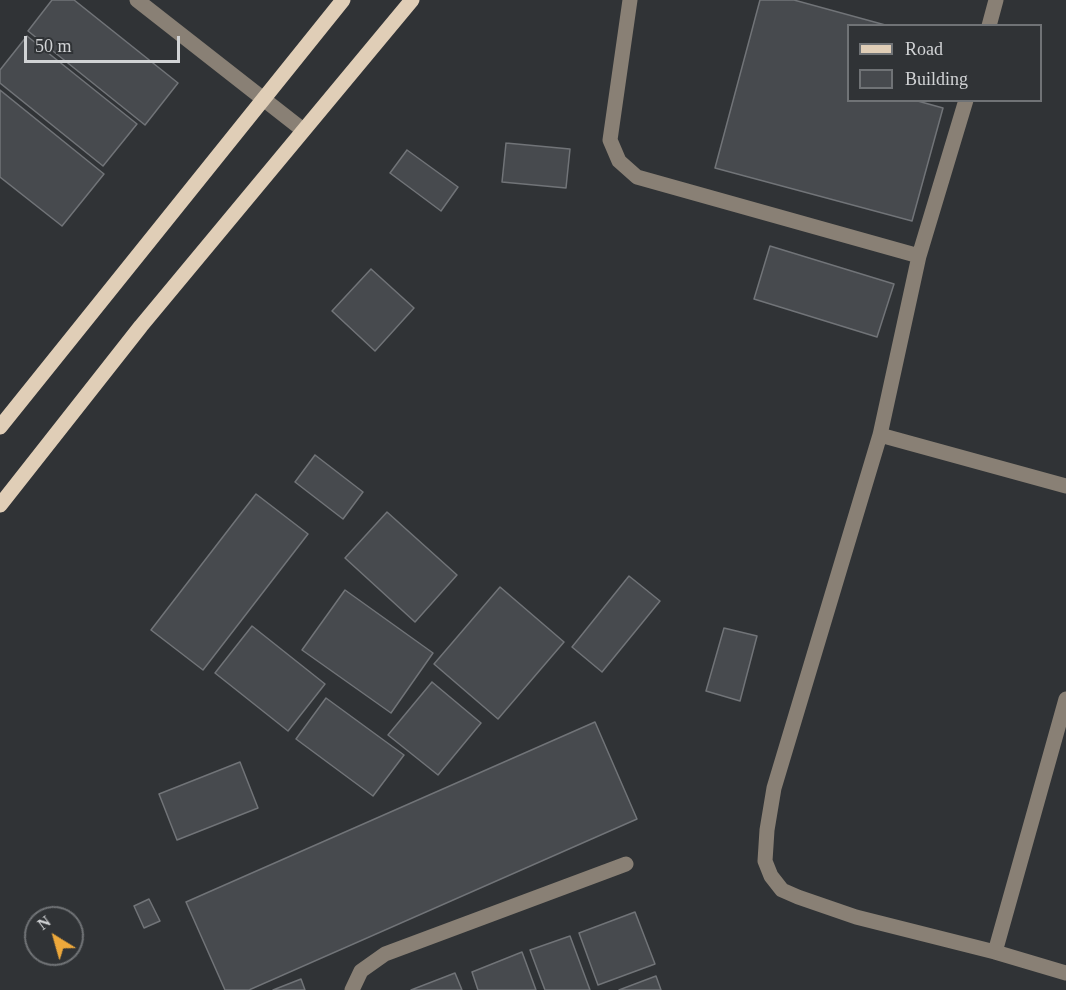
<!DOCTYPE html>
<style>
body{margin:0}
#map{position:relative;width:1066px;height:990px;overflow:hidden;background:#303336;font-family:Georgia,serif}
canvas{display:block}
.legend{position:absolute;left:847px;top:24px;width:195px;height:78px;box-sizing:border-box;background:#303336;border:2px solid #707376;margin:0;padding:8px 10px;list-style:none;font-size:18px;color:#d1d3d5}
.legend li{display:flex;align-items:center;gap:12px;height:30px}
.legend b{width:30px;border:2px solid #707376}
.north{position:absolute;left:24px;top:906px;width:60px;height:60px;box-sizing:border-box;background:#303336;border:2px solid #707376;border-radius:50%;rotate:323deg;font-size:16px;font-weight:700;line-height:24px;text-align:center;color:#d1d3d5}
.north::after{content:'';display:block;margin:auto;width:21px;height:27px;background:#eda83b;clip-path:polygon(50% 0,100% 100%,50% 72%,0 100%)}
.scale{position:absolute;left:24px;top:36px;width:156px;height:27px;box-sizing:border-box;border:3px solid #d1d3d5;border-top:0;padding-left:8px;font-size:18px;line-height:21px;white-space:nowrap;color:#d1d3d5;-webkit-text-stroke:4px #303336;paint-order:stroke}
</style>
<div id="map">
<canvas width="1066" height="990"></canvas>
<ul class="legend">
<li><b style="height:8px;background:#e0ceb7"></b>Road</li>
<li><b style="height:16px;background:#474a4e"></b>Building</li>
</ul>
<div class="north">N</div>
<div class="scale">50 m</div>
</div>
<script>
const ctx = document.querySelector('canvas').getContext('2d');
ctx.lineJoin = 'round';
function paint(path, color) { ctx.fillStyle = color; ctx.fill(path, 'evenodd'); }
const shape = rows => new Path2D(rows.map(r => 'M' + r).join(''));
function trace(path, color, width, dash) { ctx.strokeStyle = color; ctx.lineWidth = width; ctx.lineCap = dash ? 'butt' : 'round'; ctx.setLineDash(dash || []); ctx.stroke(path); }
const building = shape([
 [52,0,74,0,178,83,145,125,28,31,52,0],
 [760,0,794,0,889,26,848,26,848,100,914,100,943,108,912,221,715,168,760,0],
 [27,36,137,124,103,166,0,83,0,70,27,36],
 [0,90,104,174,62,226,0,177,0,90],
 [506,143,570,149,566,188,502,182,506,143],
 [407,150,458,187,441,211,390,173,407,150],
 [770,246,894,284,877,337,754,299,770,246],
 [371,269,414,308,375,351,332,311,371,269],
 [315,455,363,492,343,519,295,482,315,455],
 [256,494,308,534,203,670,151,630,256,494],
 [387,512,457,575,415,622,345,558,387,512],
 [629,576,660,601,602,672,572,647,629,576],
 [500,587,564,642,498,719,434,664,500,587],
 [345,590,433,653,391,713,302,650,345,590],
 [252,626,325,684,288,731,215,673,252,626],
 [724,628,757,636,740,701,706,691,724,628],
 [432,682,481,723,438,775,388,735,432,682],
 [326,698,404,755,373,796,296,739,326,698],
 [595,722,637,819,249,990,225,990,186,902,595,722],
 [240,762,258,808,177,840,159,794,240,762],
 [149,899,160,921,144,928,134,906,149,899],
 [635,912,655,964,598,985,579,933,635,912],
 [570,936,590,990,545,990,530,950,570,936],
 [522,952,536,990,478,990,472,972,522,952],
 [455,973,462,990,411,990,455,973],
 [656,976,661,990,619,990,656,976],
 [301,979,305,990,273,990,301,979]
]);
const minor = shape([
 [137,0,303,130],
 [630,0,610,140,619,161,637,177,919,256],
 [989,26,996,0],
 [966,100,919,256,880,435,774,788,767,830,765,861,771,876,782,890,798,897,856,917,995,952,1066,973],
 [880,435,1066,486],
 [995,952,1066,699],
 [352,990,361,971,385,954,626,864]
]);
const major = shape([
 [0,427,343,0],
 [0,505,141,326,412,0]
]);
paint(building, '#474a4e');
trace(building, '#717478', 1.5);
trace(minor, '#898075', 15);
trace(major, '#e0ceb7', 15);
</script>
